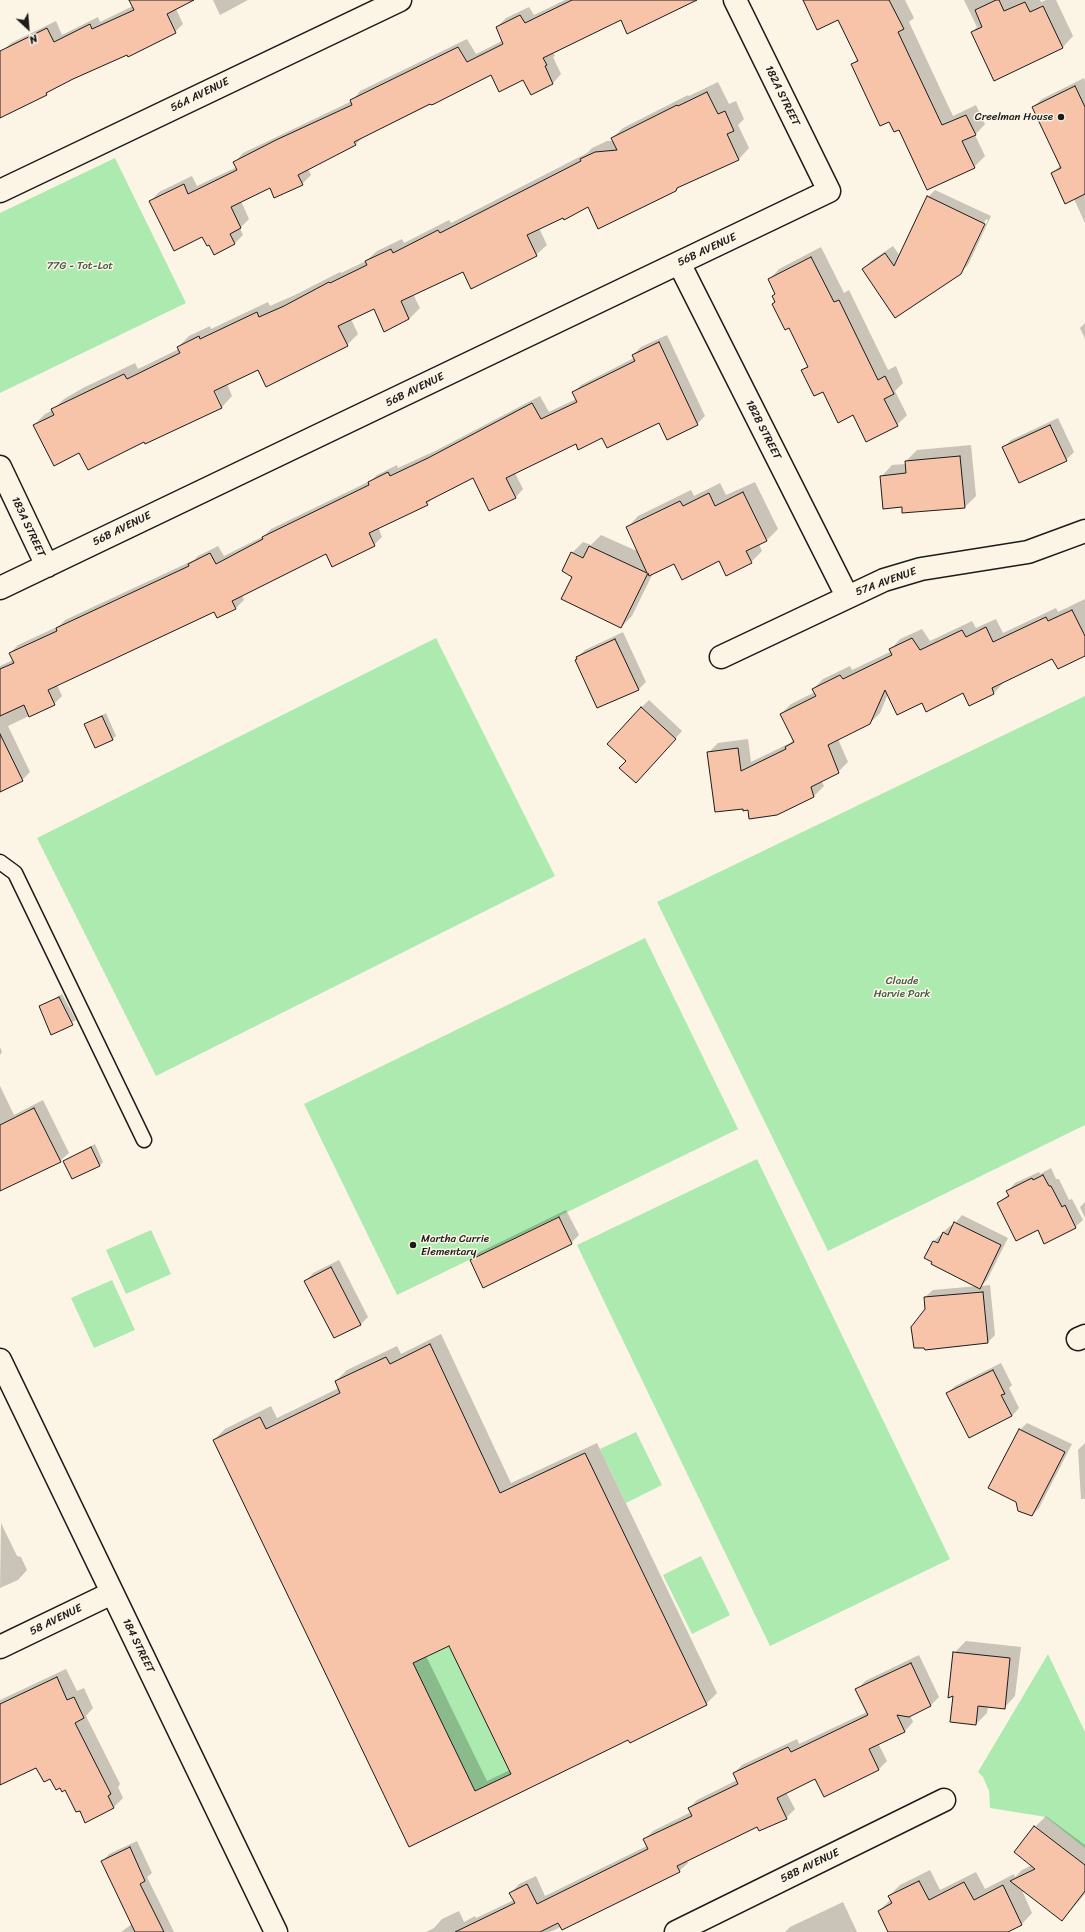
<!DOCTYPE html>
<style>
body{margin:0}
#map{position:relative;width:1085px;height:1932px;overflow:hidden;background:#fcf5e5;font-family:Sriracha,sans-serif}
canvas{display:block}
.north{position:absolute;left:8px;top:8px;width:40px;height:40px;-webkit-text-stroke:3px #fcf5e5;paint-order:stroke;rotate:154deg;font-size:11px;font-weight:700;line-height:16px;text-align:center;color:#1c1c1c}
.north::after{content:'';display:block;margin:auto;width:14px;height:18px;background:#1c1c1c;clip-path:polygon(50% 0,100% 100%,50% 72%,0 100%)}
</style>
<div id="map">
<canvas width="1085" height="1932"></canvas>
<div class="north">N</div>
</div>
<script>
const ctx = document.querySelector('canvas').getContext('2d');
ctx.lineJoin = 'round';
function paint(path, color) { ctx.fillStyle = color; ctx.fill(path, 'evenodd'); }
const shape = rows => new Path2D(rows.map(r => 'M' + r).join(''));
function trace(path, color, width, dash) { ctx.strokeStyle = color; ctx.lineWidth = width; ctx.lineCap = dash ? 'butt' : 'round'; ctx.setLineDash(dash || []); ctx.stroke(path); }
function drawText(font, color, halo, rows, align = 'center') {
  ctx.font = font + ' Sriracha,sans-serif'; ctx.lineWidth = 3; ctx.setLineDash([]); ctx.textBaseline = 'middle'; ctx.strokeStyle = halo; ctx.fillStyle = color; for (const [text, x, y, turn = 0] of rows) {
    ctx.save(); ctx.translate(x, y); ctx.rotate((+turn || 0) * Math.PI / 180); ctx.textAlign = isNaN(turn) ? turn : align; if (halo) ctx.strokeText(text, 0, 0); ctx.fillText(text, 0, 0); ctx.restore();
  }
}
const green = shape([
 [115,158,186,303,0,393,0,213],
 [436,638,555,876,156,1076,37,838],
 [1085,696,1085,1125,828,1251,657,902],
 [645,938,738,1129,397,1295,304,1104],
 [757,1159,950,1559,770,1646,577,1245],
 [151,1230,171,1274,126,1294,106,1250],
 [112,1280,135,1330,94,1348,71,1298],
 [636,1432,662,1485,626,1503,600,1449],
 [701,1556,730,1615,692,1634,663,1575],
 [449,1646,511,1774,475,1791,413,1663],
 [1048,1654,1085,1732,1085,1848,1046,1817,990,1808,989,1791,983,1777,978,1772]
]);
const shadow = shape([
 [130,0,192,0,176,9,183,24,175,32,52,89,46,94,0,117,0,74,3,51,11,43,56,21,62,35,98,17,100,22,133,6],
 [213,0,248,0,220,15],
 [565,0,687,0,621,19,553,52,555,56,553,57,561,74,553,83,531,94,524,79,492,74,362,138,355,145,308,169,311,175,302,184,270,187,241,201,249,219,240,228,243,235,234,244,209,244,202,235,151,201,159,192,192,176,197,186,237,167,235,162,243,153,352,101,360,91,467,39,476,54,502,41,497,27,506,18,529,7,534,15],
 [811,0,905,0,914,18,909,22,953,116,976,105,985,124,975,135,985,156,974,167,899,129,889,121,852,64,858,59,838,19],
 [964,0,1040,0,1041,2,1046,0,1056,0,1073,36,1063,47,972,32,977,27],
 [1084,78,1085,81,1085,223,1074,199,1052,173,1061,165,1033,107,1042,99],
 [718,82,729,104,736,101,744,119,738,125,749,148,739,159,681,185,676,190,588,206,563,216,539,228,547,245,536,255,463,271,413,294,420,308,409,319,374,308,351,319,358,334,347,345,259,369,227,384,232,396,222,407,146,443,144,441,80,452,34,425,45,414,53,410,64,399,83,388,135,363,138,369,179,349,178,347,189,336,210,326,211,329,268,302,270,306,295,295,340,272,341,273,366,261,377,251,402,239,404,243,449,220,451,223,587,153,592,148,607,141,613,141,612,138,623,128,688,95,689,96],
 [213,386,221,404,219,404,211,387],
 [935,190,991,216,968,265,964,269,988,220,986,219,961,271,864,269,871,261,893,246,900,256,928,197],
 [821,247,844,293,849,290,888,370,896,366,903,383,895,391,907,415,897,425,854,414,824,390,803,370,808,365,789,327,773,304,776,301,776,294,769,280,779,269],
 [1085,323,1085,339,1080,328],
 [667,335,705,416,697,424,659,421,576,443,515,473,523,489,515,498,473,477,435,496,427,504,378,527,382,537,374,545,326,553,242,595,244,600,236,608,217,617,214,610,57,685,62,696,54,704,8,726,30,772,22,780,0,791,0,666,13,660,10,653,18,645,59,626,65,620,194,560,198,556,218,546,224,556,264,536,271,529,372,480,377,475,397,465,398,468,437,450,540,396,549,412,576,399,573,393,581,385,634,358,633,355,641,347],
 [1058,418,1074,452,1066,460,1004,447,1011,440],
 [971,445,976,496,965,507,903,506,881,477,892,465,906,464,906,461,917,450],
 [755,482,778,529,767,540,759,544,762,551,751,562,719,560,675,563,653,573,632,616,621,627,574,577,572,553,583,542,591,545,601,535,639,552,627,528,638,516,691,490,694,496,720,483,726,495],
 [1085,599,1085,655,1052,657,1003,682,1003,683,994,693,970,705,963,692,922,702,888,694,880,713,870,723,838,739,848,762,838,772,821,780,824,786,814,796,777,814,749,809,709,752,718,743,748,739,751,762,790,743,793,740,781,714,791,704,815,692,813,689,823,679,850,666,852,670,892,651,891,649,900,639,922,629,930,641,972,621,976,628,996,619,1003,633,1056,608,1058,612],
 [623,632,646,682,638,690,577,657,585,650],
 [649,700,682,731,644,774,641,708],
 [106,713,116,736,112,739,85,725],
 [62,994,76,1020,52,1034,40,1007],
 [0,1047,2,1052,0,1055],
 [0,1086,14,1115,43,1100,69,1153,60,1161,0,1190],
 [95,1144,103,1162,100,1165,72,1177,64,1161],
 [1051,1168,1056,1179,1059,1179,1069,1200,1072,1199,1083,1220,1075,1227,1038,1229,998,1203,1009,1194,1008,1191,1015,1183,1039,1172,1040,1174],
 [1085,1202,1085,1218,1080,1207],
 [566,1210,579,1235,571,1243,471,1261,478,1253],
 [962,1215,1008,1238,987,1280,981,1286,990,1285,995,1335,988,1342,926,1310,925,1297,933,1290,978,1286,926,1258,934,1241,951,1225,953,1226],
 [339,1260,368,1317,361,1324,335,1337,306,1281,313,1273],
 [441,1334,511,1483,597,1443,717,1693,706,1704,629,1738,410,1845,214,1440,225,1429,271,1406,277,1418,339,1388,336,1381,347,1370,397,1346,401,1354],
 [449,1644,510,1770,487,1781,426,1656],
 [1001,1363,1012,1385,1009,1388,1019,1408,1012,1416,948,1393,955,1386],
 [1027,1423,1072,1444,1039,1508,1032,1515,1020,1430],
 [1085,1443,1085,1499,1081,1499,1078,1450],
 [1,1523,17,1556,21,1557,27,1570,18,1580,0,1588],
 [966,1641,1021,1647,1015,1696,1004,1708,988,1706,987,1713,976,1724,954,1653],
 [919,1655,939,1697,931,1705,910,1715,913,1722,905,1731,878,1743,887,1761,879,1769,816,1778,786,1792,795,1809,786,1818,758,1825,687,1861,688,1863,679,1871,550,1932,426,1932,434,1928,442,1919,459,1911,464,1922,475,1916,476,1918,514,1900,511,1893,519,1884,536,1876,545,1896,647,1846,644,1840,653,1831,691,1812,689,1808,697,1800,737,1780,734,1773,742,1765,797,1739,799,1744,867,1712,857,1690,865,1681],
 [66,1669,77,1691,84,1688,93,1708,86,1716,120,1784,118,1787,123,1798,114,1807,86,1821,66,1789,60,1787,36,1766,0,1784,0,1700],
 [1046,1816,1085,1845,1085,1894,1062,1920,1021,1888,1032,1913,1021,1925,1005,1932,889,1932,879,1911,891,1899,889,1896,900,1885,930,1870,940,1890,976,1872,985,1889,1014,1874,1015,1877,1022,1870,1032,1865,1035,1827],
 [137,1841,152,1873,147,1877,174,1932,121,1932,132,1924,102,1862,109,1854],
 [843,1902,857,1932,785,1932,790,1927]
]);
const building = shape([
 [129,0,194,0,167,14,176,33,128,57,127,55,73,79,46,93,47,95,0,118,0,51,47,28,54,42,90,24,92,29,134,10,129,0],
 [572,0,697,0,627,34,621,20,543,58,547,65,545,66,553,84,531,95,523,80,499,92,491,75,434,104,431,105,430,104,354,142,356,145,298,175,303,185,274,198,270,188,231,207,241,228,230,234,235,244,214,255,209,245,207,246,202,237,174,251,149,201,184,184,188,194,237,170,233,162,276,140,352,105,350,100,458,47,467,62,503,44,496,27,520,15,525,23,572,0],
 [803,0,889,0,904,29,898,32,942,125,966,115,976,135,962,141,975,168,927,190,899,130,894,132,889,122,880,126,851,64,858,61,838,20,817,30,803,0],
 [996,0,999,0,1004,11,1025,2,1030,12,1043,6,1063,48,994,81,971,32,982,27,975,10,996,0],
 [1075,86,1085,107,1085,194,1065,204,1051,173,1061,168,1032,107,1075,86],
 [707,92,718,114,725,111,734,131,727,134,739,160,677,188,676,191,598,229,588,207,564,220,563,218,527,235,537,256,471,289,463,272,401,301,409,319,384,332,374,309,338,326,348,346,266,387,258,370,214,391,222,408,145,444,144,442,88,470,79,453,54,466,33,425,54,415,51,409,124,374,127,379,180,353,177,347,199,336,200,339,257,312,259,317,284,306,329,282,330,283,367,265,365,261,391,249,393,253,438,230,440,233,581,161,580,159,595,152,617,150,611,138,677,105,678,106,707,92],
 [927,196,985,224,961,274,895,318,862,269,885,253,894,266,927,196],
 [811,257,834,302,839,300,878,380,885,376,894,394,884,399,898,426,866,442,853,415,838,423,823,392,814,396,801,370,808,367,789,328,785,330,772,304,775,302,772,296,775,294,768,279,811,257],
 [659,342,698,425,667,440,659,423,607,448,602,438,578,450,576,444,506,478,516,498,489,511,473,478,426,502,428,505,369,533,375,546,332,567,326,554,232,601,236,609,217,618,214,612,48,690,55,705,29,717,24,705,0,716,0,669,14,663,9,653,57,631,56,628,189,566,188,564,210,553,216,564,263,539,262,537,369,485,368,482,388,472,390,476,428,458,532,403,541,419,577,402,572,392,635,361,632,355,659,342],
 [1050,425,1067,461,1019,483,1002,447,1050,425],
 [960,456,965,508,902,513,902,507,883,509,880,476,906,473,905,461,960,456],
 [743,492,767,541,746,551,752,563,726,576,719,561,682,580,674,564,649,576,648,573,621,628,561,599,572,577,562,571,571,552,583,558,589,546,647,573,626,527,680,501,683,506,709,493,715,506,743,492],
 [1072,610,1085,636,1085,656,1058,669,1052,659,992,688,994,694,969,706,963,693,926,712,922,703,897,715,885,690,870,724,828,745,839,773,811,787,814,797,777,815,749,819,748,810,743,811,743,809,715,812,707,752,738,748,741,771,786,749,785,747,794,742,780,714,816,696,812,689,840,675,843,679,892,655,889,649,912,638,920,650,962,630,966,637,986,627,993,642,1046,617,1048,621,1072,610],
 [615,639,639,690,597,708,575,660,577,659,576,657,615,639],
 [641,707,676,739,636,783,619,768,626,761,607,744,641,707],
 [102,716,113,740,95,748,84,724,102,716],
 [0,734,23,781,0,792,0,734],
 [59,997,73,1025,51,1035,39,1006,59,997],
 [34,1108,61,1162,0,1191,0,1125,34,1108],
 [91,1147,100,1166,72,1179,63,1161,91,1147],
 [1043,1175,1049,1186,1051,1186,1062,1207,1065,1205,1076,1228,1044,1244,1038,1230,1016,1241,997,1203,1009,1196,1006,1191,1032,1178,1033,1180,1043,1175],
 [559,1217,572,1244,483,1288,470,1260,559,1217],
 [954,1222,1001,1245,980,1289,931,1264,932,1262,924,1258,933,1241,938,1243,943,1232,948,1235,954,1222],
 [331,1267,361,1325,334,1338,304,1281,331,1267],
 [983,1292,988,1343,925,1350,924,1348,914,1348,911,1327,925,1309,924,1297,983,1292],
 [430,1344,500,1493,585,1453,707,1705,630,1743,628,1740,409,1847,213,1440,260,1417,266,1429,340,1393,335,1381,386,1357,390,1364,430,1344],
 [449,1646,511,1774,475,1791,413,1663,449,1646],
 [993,1370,1005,1394,1001,1395,1012,1416,969,1438,946,1393,993,1370],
 [1019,1429,1065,1452,1032,1516,1018,1511,1016,1502,988,1488,1019,1429],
 [953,1652,1010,1658,1005,1709,978,1706,976,1725,950,1722,953,1696,948,1698,953,1652],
 [911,1663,931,1706,909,1717,897,1715,905,1732,869,1749,879,1770,824,1797,815,1779,777,1798,787,1819,759,1831,757,1827,677,1866,680,1872,562,1930,558,1923,540,1932,455,1932,515,1903,509,1893,527,1884,537,1904,648,1849,643,1839,692,1816,688,1808,738,1784,733,1773,788,1747,791,1752,868,1715,855,1689,911,1663],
 [57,1677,67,1700,74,1697,84,1718,75,1723,111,1794,108,1796,114,1808,85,1823,80,1811,76,1812,65,1790,62,1792,60,1788,56,1790,50,1779,44,1782,36,1768,0,1785,0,1704,57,1677],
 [1034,1826,1085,1865,1085,1891,1062,1921,1010,1881,1035,1869,1014,1852,1034,1826],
 [130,1847,145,1881,140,1884,164,1932,135,1932,101,1861,130,1847],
 [919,1881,929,1900,964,1882,974,1900,1003,1885,1022,1925,1008,1932,888,1932,878,1911,892,1903,888,1896,919,1881]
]);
const lane = shape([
 [0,862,15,873,144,1140]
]);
const street = shape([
 [0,191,400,0],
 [679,263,847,596],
 [0,467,47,566],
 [0,588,829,191,735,0],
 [721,657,884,580,921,569,1028,552,1085,531],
 [1078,1339,1085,1336],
 [0,1647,112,1593],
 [676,1932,944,1800]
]);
const secondary = shape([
 [0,1360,276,1932]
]);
const markers = [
 [1061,117,4,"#1c1c1c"],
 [413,1245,4,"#1c1c1c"]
];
const streetNames = [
 ["56A AVENUE",200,95,-26],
 ["182A STREET",782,96,64],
 ["56B AVENUE",707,250,-25],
 ["56B AVENUE",415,390,-26],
 ["182B STREET",763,430,63],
 ["183A STREET",28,527,65],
 ["56B AVENUE",122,529,-26],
 ["57A AVENUE",886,582,-20],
 ["58 AVENUE",56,1620,-26],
 ["184 STREET",138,1646,64],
 ["58B AVENUE",810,1866,-26]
];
const poiNames = [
 ["Creelman House",1053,117],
 ["Martha Currie",421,1239,"left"],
 ["Elementary",421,1252,"left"]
];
const parkNames = [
 ["77G - Tot-Lot",80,266],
 ["Claude",902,981],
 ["Harvie Park",902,994]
];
paint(green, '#adeab0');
paint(shadow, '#0003');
paint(building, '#f7c3a9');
trace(building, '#1c1c1c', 1);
trace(lane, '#1c1c1c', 17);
trace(street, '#1c1c1c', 25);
trace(secondary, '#1c1c1c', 25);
trace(lane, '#fcf5e5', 14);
trace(street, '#fcf5e5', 22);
trace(secondary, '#fcf5e5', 22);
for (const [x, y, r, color] of markers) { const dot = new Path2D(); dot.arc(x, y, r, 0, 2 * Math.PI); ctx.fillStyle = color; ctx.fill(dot); trace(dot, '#fcf5e5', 1.5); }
drawText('11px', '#1c1c1c', '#fcf5e5', streetNames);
drawText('11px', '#1c1c1c', '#fcf5e5', poiNames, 'right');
drawText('11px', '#485a48', '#fcf5e5', parkNames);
</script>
